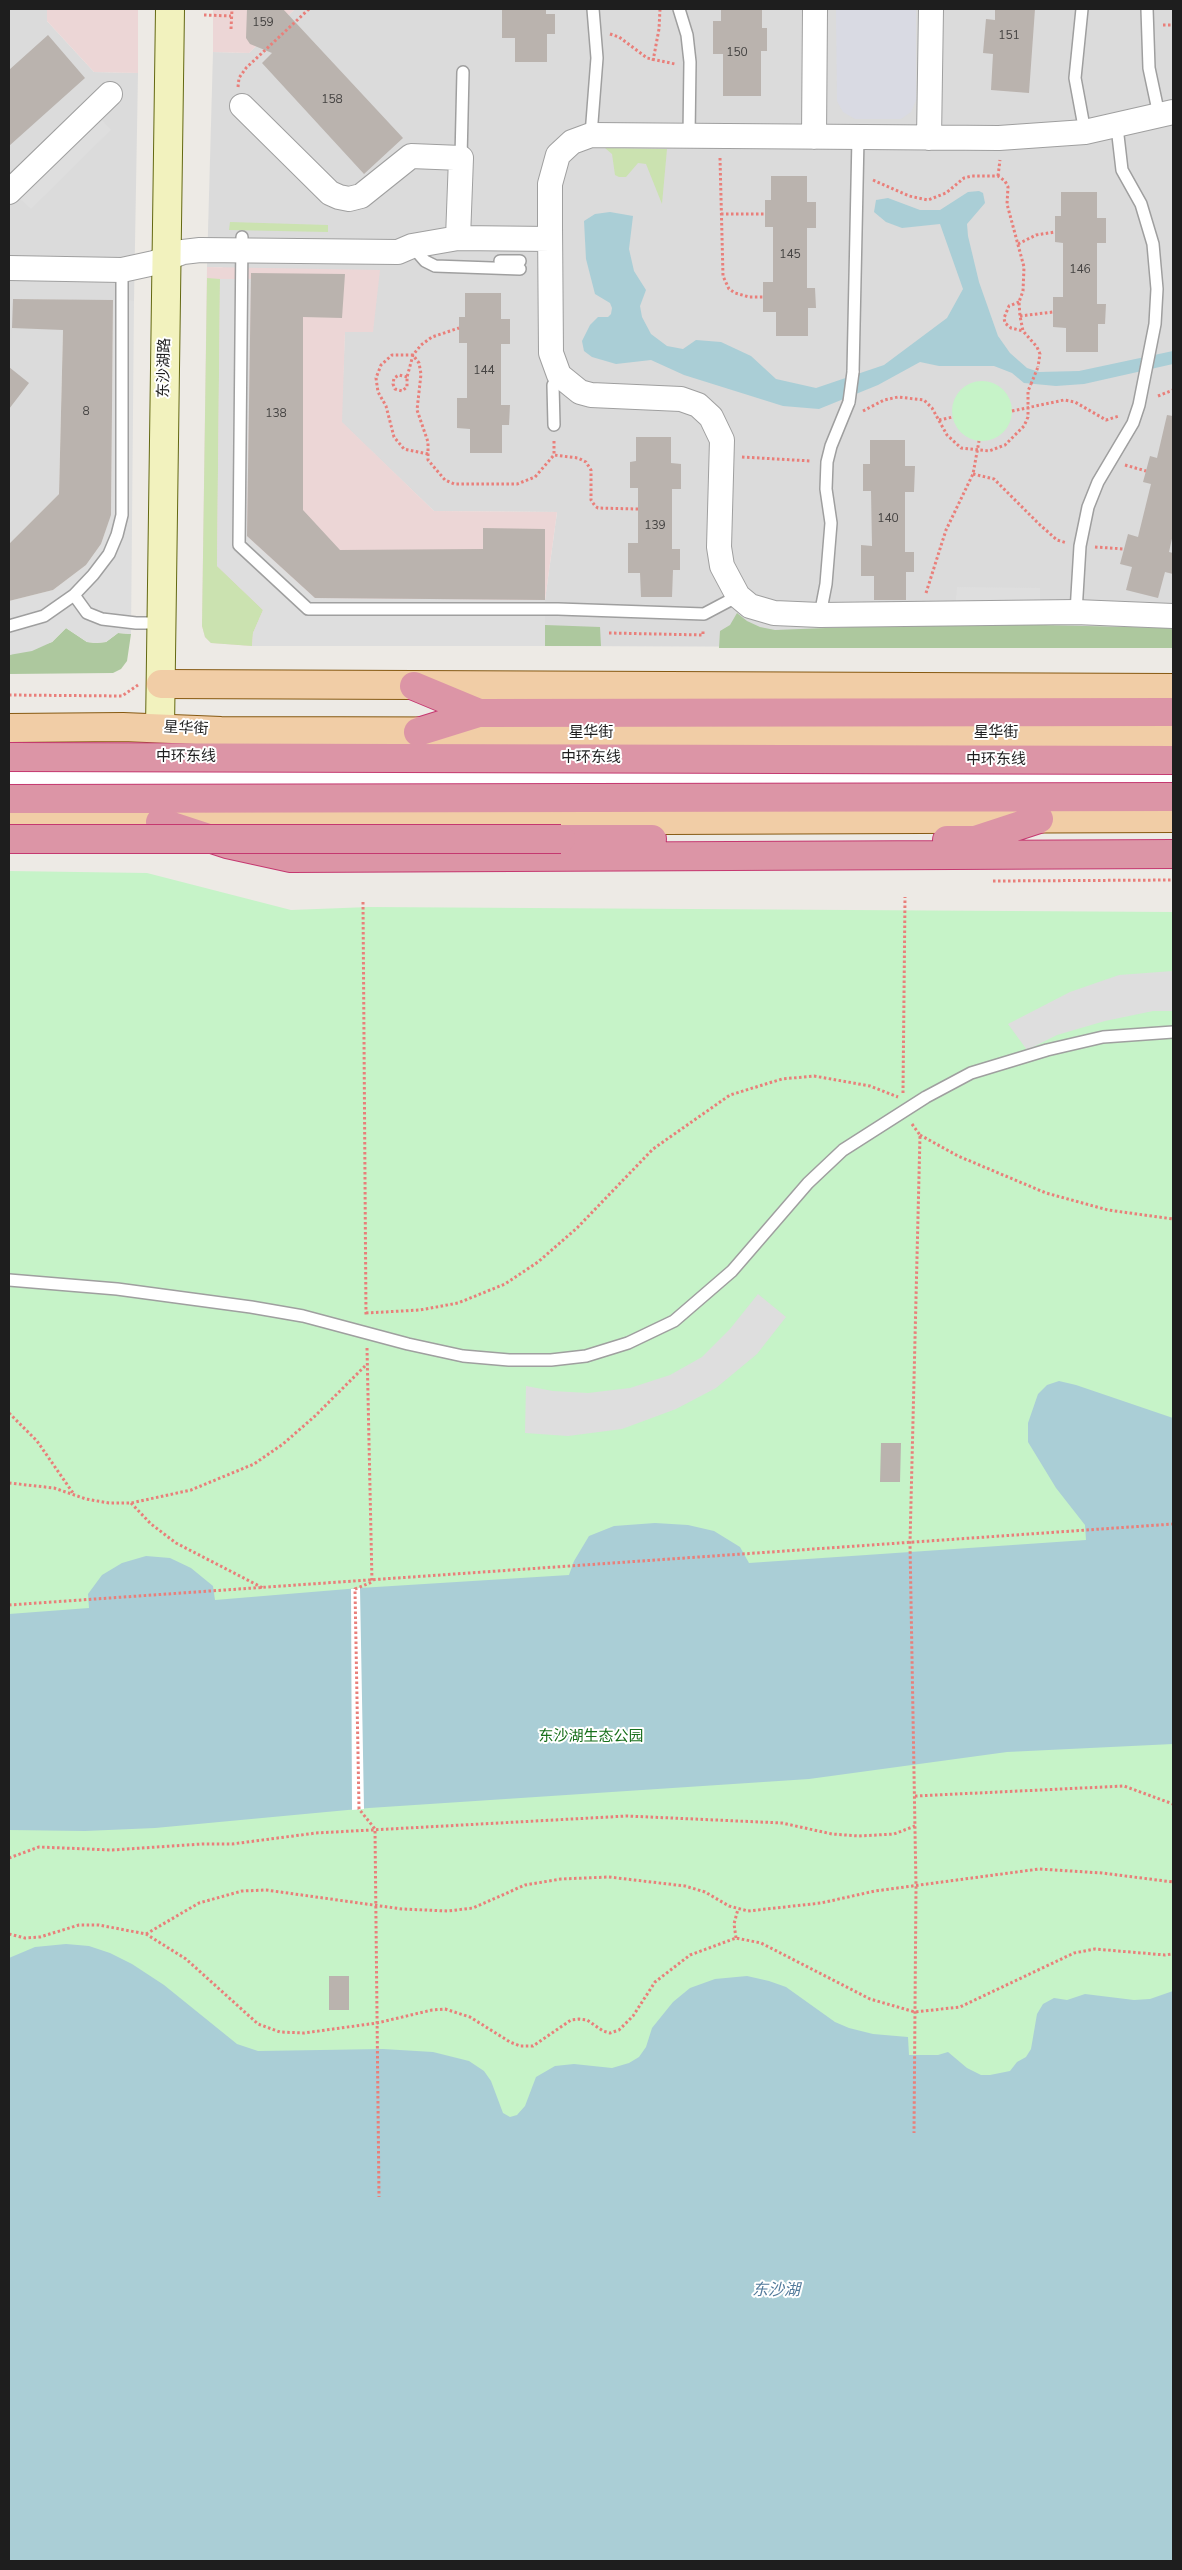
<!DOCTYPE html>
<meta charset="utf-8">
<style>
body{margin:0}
#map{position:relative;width:1182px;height:2570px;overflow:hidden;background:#edeae5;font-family:"Nunito Sans",sans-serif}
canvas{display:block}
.frame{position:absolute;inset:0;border:10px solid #1e1e1e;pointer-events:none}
</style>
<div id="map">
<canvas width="1182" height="2570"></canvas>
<div class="frame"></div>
</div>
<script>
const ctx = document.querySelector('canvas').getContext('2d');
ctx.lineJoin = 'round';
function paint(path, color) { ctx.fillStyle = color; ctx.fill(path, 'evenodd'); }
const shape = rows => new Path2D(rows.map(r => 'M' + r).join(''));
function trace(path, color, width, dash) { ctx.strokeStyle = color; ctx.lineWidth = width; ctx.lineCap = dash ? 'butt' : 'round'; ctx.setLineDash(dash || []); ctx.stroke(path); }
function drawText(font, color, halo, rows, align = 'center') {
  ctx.font = font + ' "Nunito Sans","Noto Sans SC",sans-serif'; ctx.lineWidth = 4; ctx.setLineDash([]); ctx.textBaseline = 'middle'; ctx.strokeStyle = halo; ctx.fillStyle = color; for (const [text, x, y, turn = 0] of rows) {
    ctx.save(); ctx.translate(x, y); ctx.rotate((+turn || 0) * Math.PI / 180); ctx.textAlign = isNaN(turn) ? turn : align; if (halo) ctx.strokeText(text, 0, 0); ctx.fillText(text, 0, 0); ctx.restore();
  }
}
const residential = shape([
 [9,9,47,9,47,21,94,72,138,73,134,301,13,299,63,330,59,494,9,544],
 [295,9,1173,9,1173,648,545,646,545,600,557,512,434,511,341,422,345,331,221,267,207,267,213,52,249,53]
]);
const commercial = shape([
 [47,9,138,9,138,73,94,72,47,21],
 [213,9,295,9,249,53,213,52],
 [207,267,380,270,373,332,345,332,342,422,434,511,557,512,545,600,545,646,252,646,211,643,205,637,202,626]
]);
const grass = shape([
 [605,148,667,149,662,204,646,164,638,163,626,177,619,177,615,175,612,154],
 [230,222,328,225,328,232,229,230],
 [207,278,220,279,217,566,263,610,253,633,252,646,211,643,205,637,202,626]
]);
const forest = shape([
 [737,613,747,621,760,627,775,630,954,623,1173,628,1173,648,719,648,720,631,730,625],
 [545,625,600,627,601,646,545,646],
 [66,628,87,642,96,643,106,642,118,633,131,634,127,661,121,669,113,673,9,674,9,655,52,642]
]);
const park = shape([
 '952 411a30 30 0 1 1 60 0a30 30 0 1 1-60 0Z',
 [9,871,147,873,291,910,369,907,1173,912,1173,2561,9,2561]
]);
const parking = shape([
 [88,104,111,130,31,209,9,189],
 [220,279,251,279,247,536,315,598,545,600,545,646,252,646,253,633,263,610,217,566],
 [113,300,134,301,131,634,118,633,106,642,96,643,87,642,66,628,52,642,32,651,9,655,9,601,53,590,86,565,101,544,111,514],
 [957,587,1040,588,1040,624,954,623],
 [1173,971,1173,1011,1153,1011,1105,1021,1057,1035,1027,1050,1008,1024,1070,992,1119,975],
 [758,1294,786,1317,757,1354,716,1388,676,1409,622,1429,568,1436,525,1433,526,1386,553,1391,588,1393,630,1388,670,1375,702,1357,730,1329]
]);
const plaza = shape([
 [836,9,916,9,916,100,911,112,901,119,855,119,843,112,837,101]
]);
const water = shape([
 [979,191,983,193,985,203,967,224,968,236,979,282,998,336,1010,353,1027,368,1039,372,1079,371,1173,351,1173,364,1084,384,1056,386,1024,383,1012,373,994,366,939,366,920,362,878,385,819,409,783,406,684,375,651,360,616,364,592,357,584,351,582,341,590,325,598,317,608,317,611,314,612,308,610,303,595,294,586,259,584,221,595,214,610,212,633,216,629,249,634,271,646,290,640,306,642,317,651,334,667,346,683,349,696,340,721,342,751,356,776,379,816,388,884,365,947,318,963,289,940,224,902,228,886,222,874,212,876,200,888,198,920,210,940,210,968,192],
 [1059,1381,1076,1385,1173,1418,1173,1744,1007,1752,809,1779,369,1808,155,1828,85,1831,9,1830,9,1614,89,1608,88,1594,102,1575,122,1563,146,1556,170,1558,191,1568,213,1586,215,1600,360,1588,569,1575,574,1561,589,1536,614,1526,655,1523,688,1525,714,1531,740,1547,749,1563,1086,1540,1085,1525,1056,1488,1028,1442,1028,1423,1038,1394,1047,1385],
 [66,1944,89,1946,110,1953,132,1964,164,1985,237,2044,258,2051,383,2049,433,2052,469,2061,484,2071,491,2081,503,2113,510,2117,517,2115,525,2106,536,2077,555,2066,574,2064,612,2068,629,2063,639,2057,646,2047,652,2028,673,2002,690,1988,715,1979,747,1976,769,1981,786,1987,835,2022,849,2028,873,2034,908,2037,909,2055,938,2055,948,2052,967,2068,981,2075,990,2075,1010,2071,1017,2062,1026,2057,1031,2049,1037,2014,1043,2004,1054,1998,1067,2000,1085,1994,1134,2000,1150,1999,1173,1991,1173,2561,9,2561,9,1958,35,1947]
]);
const pier = shape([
 [1173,721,1173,801,9,838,9,722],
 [360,1588,364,1809,352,1810,351,1589]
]);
const building = shape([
 [247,9,283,9,403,138,364,174,262,63,272,53,250,44,246,38],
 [502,9,546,9,546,14,555,14,555,34,547,34,547,62,515,62,515,38,502,38],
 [721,9,762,9,762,28,767,28,767,51,761,51,761,96,723,96,723,54,713,54,713,21,721,21],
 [995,9,1035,9,1029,93,991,90,993,54,983,53,986,19,995,20],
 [48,35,85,78,9,146,9,70],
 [771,176,807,176,807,202,816,202,816,228,807,228,807,288,815,288,816,308,808,308,808,336,776,336,776,312,763,312,763,282,773,282,773,227,765,227,765,200,771,200],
 [1061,192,1097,192,1097,218,1106,218,1106,243,1097,243,1097,304,1106,304,1105,324,1098,324,1098,352,1066,352,1066,328,1053,327,1053,297,1063,297,1063,243,1055,242,1055,216,1061,216],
 [251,273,345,274,342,318,303,317,303,510,340,550,483,549,483,528,545,529,545,600,315,598,247,536],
 [465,293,501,293,501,319,510,319,510,344,501,344,501,405,510,405,509,425,502,425,502,453,470,453,470,429,457,428,457,398,467,398,467,343,459,343,459,317,465,317],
 [13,299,113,300,111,515,101,544,86,565,53,590,9,601,9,544,59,494,63,330,12,328],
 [9,367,29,383,9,409],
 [1167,415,1173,416,1173,534,1169,552,1173,553,1173,574,1165,572,1158,598,1126,590,1132,567,1120,564,1128,534,1138,537,1151,484,1143,482,1150,456,1157,458],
 [636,437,671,437,671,463,681,464,681,489,672,489,672,549,680,549,680,570,673,570,672,597,641,597,640,573,628,573,628,543,638,543,638,488,630,488,630,462,636,461],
 [870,440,905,440,905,466,915,466,914,492,905,492,905,552,914,552,914,572,906,572,906,600,874,600,874,576,861,576,861,545,872,546,871,491,863,491,863,464,870,464],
 [881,1443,901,1443,900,1482,880,1482],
 [329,1976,349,1976,349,2010,329,2010]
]);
const path = shape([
 [204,15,231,16],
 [1163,25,1173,25],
 [231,29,232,9],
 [610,34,619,37,647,58,675,64],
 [653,61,659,29,660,9],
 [238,87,239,78,246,68,309,9],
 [720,158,723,276,729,289,735,293,749,297,763,297],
 [998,176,1000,160],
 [873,180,909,196,928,200,946,193,964,178,972,176,998,176,1005,181,1008,187,1007,204,1024,267,1023,291,1019,302,1020,316,1023,331,1037,347,1040,354,1038,367],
 [721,214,765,214],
 [1018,244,1036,235,1055,232],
 [1019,302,1009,306,1004,318,1005,323,1011,328,1023,331],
 [1020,316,1053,312],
 [407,377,399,375,394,378,393,384,395,389,402,391,407,387,407,377,413,355,421,345,432,337,459,328],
 [1158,396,1173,390],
 [863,411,884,400,898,397,924,400,932,408,947,435,961,448,989,451,1005,445,1024,426,1028,417,1028,391,1031,384],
 [1012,411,1064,400,1075,402,1106,420,1119,416],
 [939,420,953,417],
 [554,441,554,455,578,458,586,462,591,470,591,500,595,506,598,508,638,509],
 [428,454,404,449,394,437,386,406,378,392,376,378,381,365,392,355,413,355,419,363,421,374,417,410,428,442,428,460,445,480,454,484,517,484,535,477,554,455],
 [742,457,811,461],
 [1125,465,1146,471],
 [973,474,994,479,1039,524,1057,540,1067,543],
 [1095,547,1124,549],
 [926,593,946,530,973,474,979,441],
 [609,633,703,635,703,630],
 [9,695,122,696,138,685],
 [993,881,1173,880],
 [363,902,366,1317],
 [903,1093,905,897],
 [912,1124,920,1135,910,1543,916,1887,914,2133],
 [920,1135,958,1156,1046,1193,1108,1210,1173,1219],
 [366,1313,420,1310,458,1303,505,1284,538,1262,577,1228,653,1149,730,1095,782,1079,814,1076,870,1086,898,1097],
 [367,1348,372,1582,355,1589,359,1809,375,1829,379,2197],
 [9,1413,37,1441,73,1493],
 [9,1483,54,1488,86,1499,109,1503,131,1503,191,1490,254,1464,283,1444,315,1416,367,1364],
 [131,1503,151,1524,176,1543,263,1588],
 [9,1605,1173,1524],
 [915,1796,1124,1786,1173,1804],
 [9,1858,39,1847,112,1850,202,1844,232,1844,316,1833,627,1816,782,1823,832,1834,859,1836,894,1834,915,1826],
 [9,1934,25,1938,40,1937,79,1925,99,1925,146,1934,186,1959,258,2024,280,2032,304,2033,377,2023,432,2010,445,2009,470,2017,510,2042,520,2046,533,2046,571,2020,579,2019,587,2020,603,2031,610,2033,619,2030,633,2016,655,1982,690,1955,736,1938,761,1943,870,1999,915,2012,960,2007,1074,1953,1095,1949,1165,1955,1173,1954],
 [146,1934,199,1903,242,1891,266,1890,402,1909,448,1911,473,1908,525,1885,561,1879,609,1877,685,1886,705,1892,729,1906,748,1911,821,1903,875,1891,1039,1869,1102,1873,1173,1882],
 [736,1938,734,1924,738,1909]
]);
const lane = shape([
 [679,9,687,35,690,62,689,136],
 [1082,9,1075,78,1085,132],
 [1147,9,1149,68,1159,115],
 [591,135,597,58,593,9],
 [461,158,463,72],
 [242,237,239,545,308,609,558,609,704,614,738,596],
 [412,246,425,261,435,266,520,269],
 [500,261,520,261],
 [853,372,858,138],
 [554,425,553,385,559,375],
 [74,595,87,613,102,619,136,623,161,623],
 [1076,612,1080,546,1088,507,1098,482,1133,423,1139,405,1155,324,1157,289,1153,244,1141,204,1122,170,1117,127],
 [820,615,826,584,831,523,826,489,827,462,831,446,849,402],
 [9,626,44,616,74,595,93,575,109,554,117,535,122,515,122,266],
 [9,1280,117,1289,251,1307,303,1316,408,1344,463,1356,509,1360,551,1360,586,1356,628,1343,674,1321,732,1271,808,1183,843,1150,926,1097,971,1073,1047,1050,1103,1037,1173,1032]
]);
const street = shape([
 [242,106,330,193,339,197,349,199,361,196,411,156,461,158,458,238],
 [1173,112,1085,132,999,138,591,135,572,142,558,155,550,184,550,227,551,353,559,375,580,392,591,395,681,399,698,405,711,417,722,440,719,547,722,566,738,596,750,606,774,613,820,615,1076,612,1173,616],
 [814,137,815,9],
 [929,138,931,9],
 [9,192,110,94],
 [9,268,122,270,154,263,183,252,200,250,398,252,412,246,458,238,550,239]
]);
const secondary = shape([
 [160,728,170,9]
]);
const primary = shape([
 [161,684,1173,688],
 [9,728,123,727,221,731,1173,733],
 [9,821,160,822,1173,818]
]);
const highway = shape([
 [414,686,479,713],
 [418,732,479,713,1173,712],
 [9,757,1173,760],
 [9,799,1173,797],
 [160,822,227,844,291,858,1173,854],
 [561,839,652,839],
 [947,840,975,840,1039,819]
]);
const pathBridge = shape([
 [1031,384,1038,367]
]);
const laneBridge = shape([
 [849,402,853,372]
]);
const highwayBridge = shape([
 [9,839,561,839]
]);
const numberNames = [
 ["159",263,23],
 ["151",1009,36],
 ["150",737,53],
 ["158",332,100],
 ["145",790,255],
 ["146",1080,270],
 ["144",484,371],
 ["8",86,412],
 ["138",276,414],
 ["140",888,519],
 ["139",655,526]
];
const streetNames = [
 ["东沙湖路",165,368,-89],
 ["星华街",186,729,3],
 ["星华街",591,733],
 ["星华街",996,733],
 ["中环东线",186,757],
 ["中环东线",591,758],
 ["中环东线",996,760]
];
const parkNames = [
 ["东沙湖生态公园",591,1737]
];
const waterNames = [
 ["东沙湖",776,2291]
];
paint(residential, '#dbdbdb');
paint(commercial, '#ecd6d6');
paint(grass, '#cbe2b0');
paint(forest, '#adc89e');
paint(park, '#c6f3c8');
paint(parking, '#dedede');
paint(plaza, '#d9dae3');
paint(water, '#aaced6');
paint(pier, '#fff');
paint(building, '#bab3ae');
trace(lane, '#9f9f9f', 14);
trace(street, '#9f9f9f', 26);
trace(secondary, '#636811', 30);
trace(primary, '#865911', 30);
trace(highway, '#c53870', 30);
trace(path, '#e97f7a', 3, [2.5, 2.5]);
trace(lane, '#fff', 11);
trace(street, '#fff', 24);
trace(secondary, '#f2f2be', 28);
trace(primary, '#f1cda6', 28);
trace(highway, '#dc95a6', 28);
trace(laneBridge, '#9f9f9f', 14, []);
trace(highwayBridge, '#c53870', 30, []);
trace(pathBridge, '#e97f7a', 3, [2.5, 2.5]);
trace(laneBridge, '#fff', 11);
trace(highwayBridge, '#dc95a6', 28);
drawText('12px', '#454342', null, numberNames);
drawText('15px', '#1e1e1e', '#fff', streetNames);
drawText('15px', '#186f1b', '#fff', parkNames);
drawText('italic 16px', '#527a9b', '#fff', waterNames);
</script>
